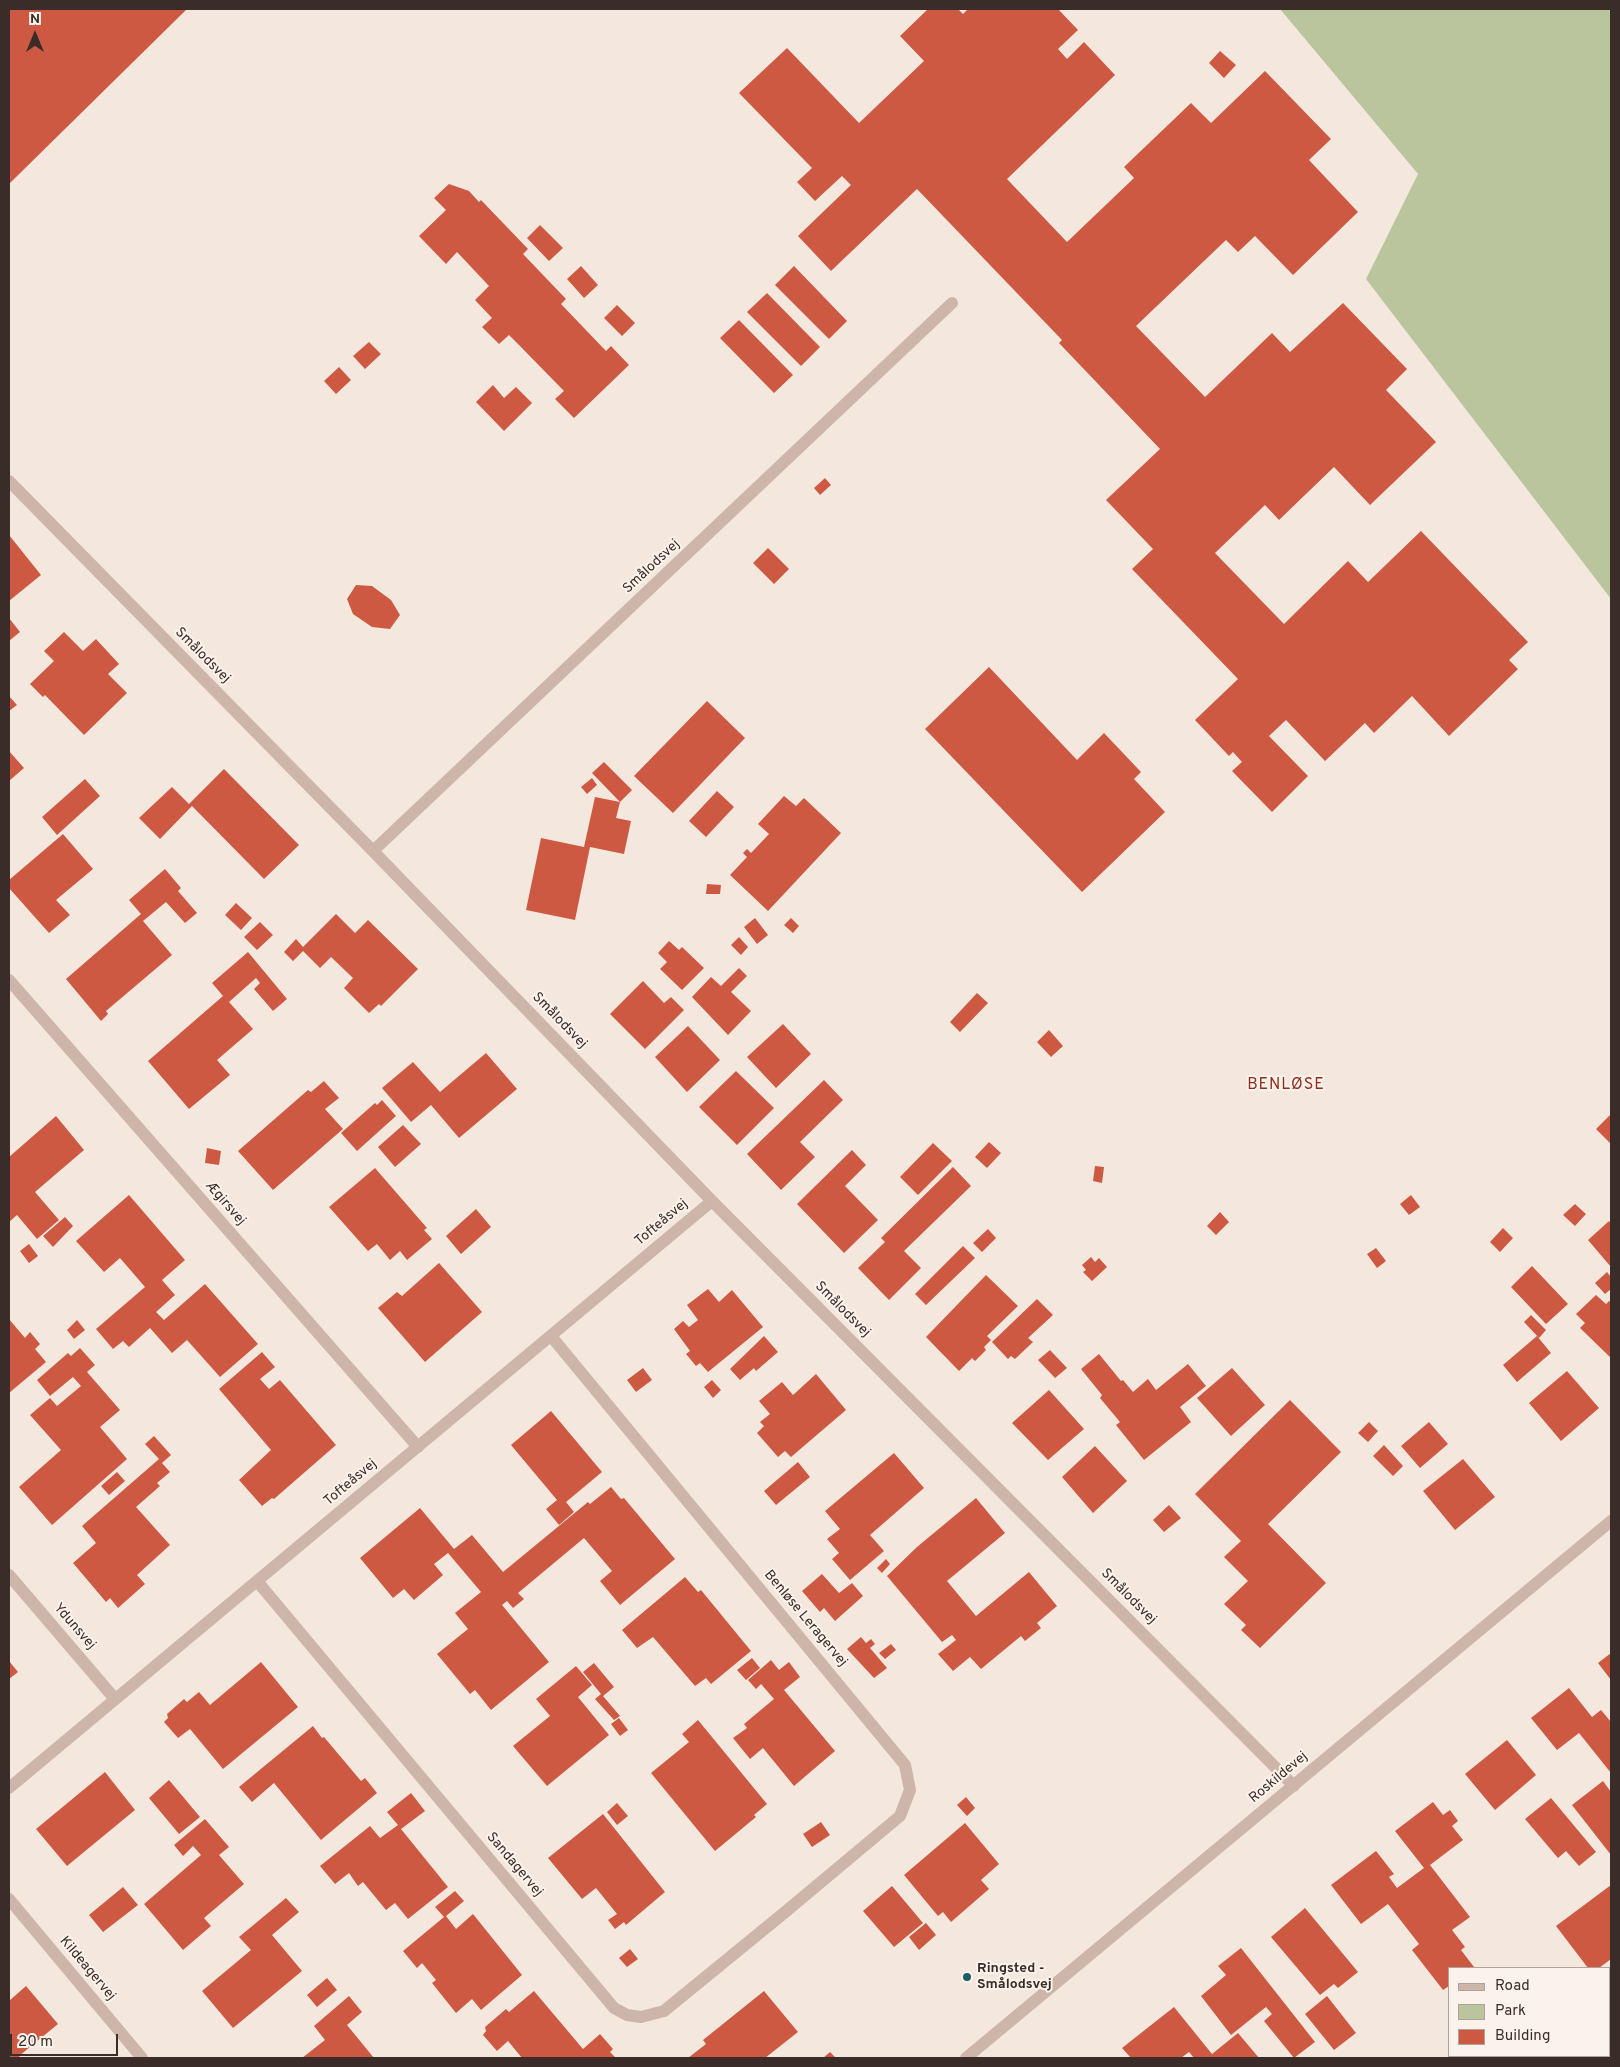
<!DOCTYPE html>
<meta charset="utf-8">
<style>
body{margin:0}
#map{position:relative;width:1620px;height:2067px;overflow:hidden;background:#f4e8de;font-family:Overpass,sans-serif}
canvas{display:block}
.frame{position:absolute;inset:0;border:10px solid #3a2d29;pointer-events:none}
.legend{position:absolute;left:1448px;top:1967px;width:162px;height:90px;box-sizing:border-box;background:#fbf2eb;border:1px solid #aea39d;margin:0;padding:6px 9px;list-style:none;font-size:15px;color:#3a2d29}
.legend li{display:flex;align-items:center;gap:10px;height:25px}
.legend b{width:25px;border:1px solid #aea39d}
.north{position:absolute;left:10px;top:10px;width:50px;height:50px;-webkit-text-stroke:4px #fbf2eb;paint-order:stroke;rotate:0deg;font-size:14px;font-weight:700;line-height:20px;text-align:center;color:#3a2d29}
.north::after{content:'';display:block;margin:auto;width:18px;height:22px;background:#3a2d29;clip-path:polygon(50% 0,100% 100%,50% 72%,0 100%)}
.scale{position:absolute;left:10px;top:2034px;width:108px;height:22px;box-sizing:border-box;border:2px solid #3a2d29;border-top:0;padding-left:6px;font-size:15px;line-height:18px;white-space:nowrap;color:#3a2d29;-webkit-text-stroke:4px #fbf2eb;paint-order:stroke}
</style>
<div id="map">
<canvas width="1620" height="2067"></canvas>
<div class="frame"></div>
<ul class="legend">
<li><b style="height:6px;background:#cdb6a9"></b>Road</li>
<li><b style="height:14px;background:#bac59d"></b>Park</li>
<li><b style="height:14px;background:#cd5943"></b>Building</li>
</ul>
<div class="north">N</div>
<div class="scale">20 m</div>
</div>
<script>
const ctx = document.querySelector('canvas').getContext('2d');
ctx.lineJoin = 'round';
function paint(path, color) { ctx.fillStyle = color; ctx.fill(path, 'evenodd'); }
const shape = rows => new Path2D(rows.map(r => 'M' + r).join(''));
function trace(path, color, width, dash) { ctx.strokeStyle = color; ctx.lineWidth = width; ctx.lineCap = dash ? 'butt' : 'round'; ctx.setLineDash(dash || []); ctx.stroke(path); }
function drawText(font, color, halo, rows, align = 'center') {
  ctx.font = font + ' Overpass,sans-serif'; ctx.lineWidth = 4; ctx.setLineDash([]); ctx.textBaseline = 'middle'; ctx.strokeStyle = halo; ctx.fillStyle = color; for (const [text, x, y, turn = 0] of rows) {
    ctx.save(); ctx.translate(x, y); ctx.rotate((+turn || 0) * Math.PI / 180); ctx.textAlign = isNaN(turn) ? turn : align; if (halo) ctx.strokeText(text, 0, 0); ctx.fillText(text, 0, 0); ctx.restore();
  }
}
const green = shape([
 [1280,9,1611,9,1611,599,1366,279,1418,174]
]);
const building = shape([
 [9,9,187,9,9,184],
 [928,9,958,9,963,14,968,9,1058,9,1078,30,1058,49,1067,59,1084,42,1115,75,1007,179,1067,242,1134,178,1124,167,1191,103,1211,123,1265,71,1331,139,1309,160,1358,212,1293,275,1255,236,1238,252,1226,240,1136,326,1205,397,1272,333,1290,352,1343,303,1407,369,1386,390,1436,442,1370,505,1334,467,1279,520,1265,505,1215,553,1284,624,1348,561,1368,582,1421,531,1528,642,1509,660,1518,669,1449,736,1412,696,1374,733,1365,723,1325,761,1286,720,1269,736,1308,776,1272,812,1232,771,1242,762,1233,752,1229,756,1195,720,1238,679,1132,569,1153,549,1106,500,1160,449,1059,343,1062,340,917,189,831,271,798,236,851,185,842,176,815,201,797,182,812,168,739,93,787,48,859,123,924,61,900,36],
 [1220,51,1236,65,1224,78,1209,63],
 [449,184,469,191,479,202,481,200,528,249,523,254,566,299,561,304,606,351,611,346,629,365,574,418,555,399,564,391,519,345,509,335,499,344,482,327,492,318,475,300,489,286,457,252,446,264,419,236,446,210,434,198],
 [540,225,563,248,549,261,527,238],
 [581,266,598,285,584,298,567,279],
 [794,266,847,321,829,339,775,285],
 [767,293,820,347,801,366,747,312],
 [617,305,635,323,622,336,604,318],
 [739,320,793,375,774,393,720,338],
 [369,342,381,354,365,369,353,356],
 [339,367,351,380,336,394,324,381],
 [493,385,504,398,516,387,532,403,504,431,476,402],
 [825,478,831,485,820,495,814,488],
 [9,535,41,575,9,601],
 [768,548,789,569,774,584,753,563],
 [356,585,372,586,391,600,400,615,390,629,372,627,353,614,347,599],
 [9,618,20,632,9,641],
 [64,632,83,651,96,639,119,664,108,674,127,693,84,735,45,695,43,697,30,684,54,661,44,651],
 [989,667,1077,760,1104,733,1141,772,1134,779,1165,812,1082,892,925,729],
 [9,696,17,705,9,711],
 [707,701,745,738,673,813,634,776],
 [9,751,24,768,9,781],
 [604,762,632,790,620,802,592,773],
 [224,769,299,845,264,879,192,806,160,839,139,818,172,787,189,804],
 [592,778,597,785,587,794,581,787],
 [85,779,100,796,57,835,42,817],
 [717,791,734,807,706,837,689,821],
 [784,796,796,806,804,798,841,833,768,911,730,875,747,857,743,853,747,849,751,853,769,834,758,824],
 [595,797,620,802,616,818,631,821,624,854,590,847,575,920,526,910,541,838,584,847],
 [63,834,93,869,56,900,70,915,49,933,9,888,9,880],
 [165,869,181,888,178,891,197,913,185,923,166,902,143,921,172,955,106,1011,108,1014,101,1021,66,979,141,914,129,900],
 [707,884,721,885,720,894,706,894],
 [236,903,252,918,241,930,225,915],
 [336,914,355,933,368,920,418,969,381,1006,379,1004,369,1013,344,988,353,978,331,957,320,968,303,951,293,961,284,952,296,939,303,947],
 [755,918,768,935,757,944,744,927],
 [791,918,799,926,793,933,784,925],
 [260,922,273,935,257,950,244,937],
 [739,937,748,947,741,955,731,945],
 [669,941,679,950,682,947,704,968,682,990,660,969,667,962,658,953],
 [248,952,287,999,273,1011,254,989,260,983,256,978,229,1002,253,1029,217,1060,230,1075,189,1109,148,1061,223,996,212,983],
 [739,968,747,976,731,992,751,1011,728,1035,692,997,711,977,721,986],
 [643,981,664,1003,671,997,684,1010,645,1049,610,1014],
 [977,993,988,1003,960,1032,950,1022],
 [783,1024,811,1054,776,1088,747,1057],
 [688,1026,720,1060,687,1092,655,1057],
 [1049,1030,1063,1046,1051,1057,1037,1042],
 [486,1053,517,1089,459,1138,431,1105,411,1122,382,1088,413,1062,440,1092],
 [736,1071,774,1108,737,1145,699,1107],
 [824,1080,843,1100,800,1142,815,1157,781,1190,747,1154],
 [324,1081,339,1098,325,1109,343,1129,273,1190,238,1151,308,1090,311,1092],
 [382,1100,396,1116,357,1151,341,1133,375,1103,377,1105],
 [1611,1114,1611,1144,1596,1129],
 [56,1116,84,1150,35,1192,59,1220,37,1239,17,1215,9,1222,9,1157],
 [403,1125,421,1144,395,1167,378,1147],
 [989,1142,1001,1153,987,1168,975,1157],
 [933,1143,952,1161,918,1195,900,1177],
 [207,1148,221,1151,219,1165,205,1163],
 [852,1150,866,1165,845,1186,878,1220,844,1253,797,1204],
 [1095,1166,1104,1167,1102,1183,1093,1181],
 [953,1167,971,1186,904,1251,921,1268,889,1300,858,1268,885,1242,881,1238],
 [375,1168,427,1228,424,1230,432,1239,407,1260,400,1251,390,1260,377,1244,368,1251,329,1207],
 [129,1195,185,1260,162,1280,175,1295,156,1312,164,1320,205,1284,258,1344,220,1377,187,1340,172,1353,150,1328,129,1347,123,1341,113,1349,96,1329,145,1287,120,1258,104,1272,76,1241],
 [1411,1195,1420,1207,1409,1215,1400,1204],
 [1575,1204,1586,1214,1575,1226,1563,1215],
 [476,1209,491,1227,461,1254,446,1236],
 [1220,1212,1229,1222,1216,1235,1207,1226],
 [65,1217,73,1226,53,1247,43,1236],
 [1609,1221,1611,1224,1611,1267,1588,1240],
 [1503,1228,1513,1238,1500,1252,1490,1242],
 [988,1229,996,1238,982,1252,973,1243],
 [29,1244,38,1256,29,1263,20,1251],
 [963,1246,975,1258,926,1305,915,1294],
 [1376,1248,1386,1261,1377,1268,1367,1254],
 [1091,1257,1095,1262,1099,1258,1107,1267,1092,1281,1083,1272,1086,1270,1082,1265],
 [439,1263,482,1312,425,1362,378,1308,397,1292,402,1296],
 [1532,1266,1568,1304,1546,1324,1511,1287],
 [1607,1272,1611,1277,1611,1289,1605,1294,1595,1283],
 [986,1275,1018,1306,987,1336,991,1340,984,1347,986,1350,975,1361,972,1358,959,1371,926,1337],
 [708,1289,719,1302,732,1290,763,1327,708,1372,700,1363,696,1366,686,1354,690,1351,674,1329,683,1321,689,1327,698,1320,687,1305],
 [1596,1295,1606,1304,1609,1301,1611,1302,1611,1358,1580,1328,1585,1323,1576,1314],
 [1037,1299,1053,1315,1028,1338,1033,1342,1015,1359,1011,1356,1008,1359,992,1342],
 [1531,1315,1546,1330,1539,1338,1524,1322],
 [9,1319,25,1338,30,1332,40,1344,35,1349,46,1362,9,1393],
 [77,1320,85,1330,74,1339,67,1330],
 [764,1336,778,1352,756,1371,754,1368,740,1380,730,1369],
 [1537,1336,1551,1353,1517,1382,1503,1365],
 [80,1348,95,1365,87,1372,120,1410,100,1427,127,1459,52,1525,19,1487,61,1450,30,1415,50,1398,57,1406,81,1386,73,1377,50,1396,37,1380,68,1353,71,1356],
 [1050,1350,1067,1368,1055,1378,1038,1360],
 [262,1352,275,1367,260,1379,269,1389,280,1380,336,1445,274,1499,272,1498,262,1506,239,1480,271,1450,219,1389],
 [1099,1354,1121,1381,1123,1380,1133,1392,1148,1379,1156,1390,1188,1364,1206,1386,1180,1407,1191,1422,1144,1460,1116,1425,1120,1422,1100,1398,1102,1395,1081,1369],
 [643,1368,652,1380,636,1392,627,1380],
 [1232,1368,1265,1405,1231,1436,1197,1398],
 [1567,1371,1599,1408,1561,1441,1529,1403],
 [816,1374,846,1410,791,1457,785,1451,778,1457,757,1433,764,1426,760,1422,770,1414,759,1401,782,1382,793,1395],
 [712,1380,721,1390,713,1398,704,1387],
 [1049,1390,1084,1429,1048,1460,1012,1423],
 [1290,1400,1341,1452,1268,1524,1326,1583,1260,1648,1241,1630,1246,1625,1224,1604,1248,1581,1224,1557,1241,1541,1195,1494],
 [551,1411,602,1472,566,1502,574,1512,559,1525,546,1509,557,1500,511,1445],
 [1369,1422,1378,1431,1368,1442,1358,1433],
 [1429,1422,1448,1444,1420,1468,1401,1446],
 [154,1436,171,1455,162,1463,170,1472,157,1483,160,1486,136,1507,170,1545,137,1575,145,1584,118,1608,110,1598,106,1602,73,1563,96,1543,82,1526,159,1459,145,1444],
 [1384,1445,1403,1466,1393,1476,1373,1456],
 [1095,1446,1127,1481,1093,1513,1062,1477],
 [894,1453,924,1488,870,1535,884,1551,850,1580,832,1559,839,1553,827,1539,840,1529,825,1511],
 [1463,1459,1495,1497,1455,1530,1423,1491],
 [798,1462,810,1477,776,1505,764,1491],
 [117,1472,125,1481,109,1495,101,1486],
 [611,1487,621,1499,624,1498,675,1559,620,1605,600,1581,612,1571,584,1538,518,1593,524,1599,513,1608,507,1601,502,1605,549,1662,491,1710,475,1690,470,1694,437,1654,468,1629,455,1613,481,1592,448,1553,434,1564,443,1575,414,1600,404,1589,393,1598,360,1558,420,1508,454,1549,472,1535,503,1572,588,1502,590,1504],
 [976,1498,1005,1533,947,1581,976,1616,1029,1572,1057,1606,1037,1623,1041,1628,1025,1641,1021,1636,981,1669,970,1657,953,1671,938,1654,956,1640,952,1635,942,1642,887,1576,917,1547],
 [1169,1505,1181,1518,1164,1532,1153,1520],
 [886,1559,890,1564,882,1573,877,1568],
 [822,1574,839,1593,852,1583,863,1596,835,1621,824,1608,820,1612,802,1591],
 [685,1577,698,1592,701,1590,751,1651,711,1684,706,1678,695,1686,653,1637,637,1648,622,1630],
 [861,1637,866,1643,871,1639,875,1644,870,1648,887,1668,874,1678,847,1649],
 [891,1644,896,1650,885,1659,879,1653],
 [1611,1653,1611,1680,1598,1663],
 [752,1658,760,1668,746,1680,737,1670],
 [771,1660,779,1670,789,1662,800,1677,784,1690,835,1751,794,1786,763,1748,750,1759,733,1738,747,1728,744,1724,774,1699,761,1684,756,1689,748,1680],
 [9,1661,18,1672,9,1679],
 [261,1662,298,1707,223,1769,190,1729,178,1738,164,1722,168,1718,167,1714,184,1699,187,1702,199,1692,210,1705],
 [594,1663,614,1687,603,1696,620,1716,614,1720,595,1699,601,1694,583,1672],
 [576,1666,592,1685,578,1697,609,1735,547,1786,513,1746,550,1716,536,1699],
 [1569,1688,1592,1717,1601,1710,1611,1722,1611,1773,1579,1733,1557,1750,1531,1718],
 [619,1718,628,1730,620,1736,611,1724],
 [698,1720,767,1804,754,1815,756,1817,715,1851,651,1773,689,1742,682,1734],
 [313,1726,322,1738,324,1737,361,1781,365,1778,377,1793,321,1840,274,1783,252,1802,239,1787],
 [1507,1740,1536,1775,1495,1810,1465,1774],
 [105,1772,135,1810,67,1866,36,1829],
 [169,1780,200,1817,179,1834,149,1798],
 [1603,1781,1611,1792,1611,1855,1572,1805],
 [411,1793,425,1811,401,1829,448,1887,408,1919,395,1903,386,1910,363,1882,358,1886,349,1873,335,1884,320,1866,370,1826,380,1838,398,1825,387,1812],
 [966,1797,975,1808,967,1816,957,1805],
 [1551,1798,1596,1852,1579,1866,1566,1851,1558,1858,1525,1819],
 [1433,1802,1443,1815,1450,1810,1458,1821,1452,1826,1463,1840,1430,1865,1470,1917,1452,1930,1465,1947,1461,1950,1474,1967,1449,1968,1449,1986,1443,1990,1412,1950,1419,1944,1388,1904,1361,1924,1331,1885,1376,1851,1394,1874,1389,1877,1397,1888,1424,1868,1395,1831],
 [617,1803,628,1816,617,1825,607,1812],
 [603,1814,665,1892,626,1925,624,1922,615,1929,608,1920,617,1914,596,1888,582,1899,548,1858],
 [205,1819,229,1847,219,1855,244,1884,204,1918,211,1926,183,1950,144,1904,201,1855,193,1846,183,1856,174,1845],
 [821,1822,830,1835,812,1847,803,1834],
 [965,1823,999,1864,981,1880,989,1889,951,1922,943,1912,938,1916,904,1875],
 [1611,1885,1611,1959,1599,1968,1588,1968,1556,1926],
 [892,1886,923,1923,894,1947,863,1911],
 [123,1887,138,1905,103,1932,89,1915],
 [455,1891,464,1901,446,1916,456,1929,473,1914,522,1975,481,2010,472,1999,456,2013,432,1983,436,1980,422,1963,417,1968,403,1951,444,1917,435,1907],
 [286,1898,299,1912,272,1935,302,1971,233,2028,202,1991,251,1950,239,1937],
 [1305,1908,1358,1972,1338,1988,1334,1984,1320,1995,1271,1937],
 [926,1923,936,1935,919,1950,909,1937],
 [1241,1948,1315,2042,1294,2058,1264,2021,1272,2014,1266,2007,1231,2035,1201,1996,1226,1975,1218,1966],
 [630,1949,638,1959,627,1967,619,1958],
 [327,1978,337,1990,317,2007,307,1995],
 [26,1986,58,2024,19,2056,21,2058,9,2058,9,2001],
 [534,1991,583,2049,600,2034,613,2049,610,2052,616,2058,522,2058,508,2041,497,2051,483,2035,486,2031,485,2027,506,2009,509,2012],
 [764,1991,798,2032,765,2058,688,2058,706,2044,703,2040],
 [349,1996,362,2012,347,2025,374,2058,302,2058,325,2040,314,2026],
 [1327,1996,1356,2033,1334,2050,1305,2014],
 [1174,2007,1212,2054,1238,2033,1259,2058,1194,2058,1189,2052,1181,2058,1131,2058,1122,2048],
 [830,2052,836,2058,823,2058],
 [1504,2056,1540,2056,1542,2058,1506,2058]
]);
const minor = shape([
 [9,481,373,851,712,1201,1294,1786],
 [373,851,952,303],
 [9,980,418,1447],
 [9,1575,115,1699],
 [257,1581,614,2008,627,2015,641,2017,664,2011,784,1913,900,1816,910,1790,905,1765,551,1336],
 [9,1788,712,1201],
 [9,1899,142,2058],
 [966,2058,1611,1521]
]);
const markers = [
 [967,1977,5,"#1b5f5e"]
];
const streetNames = [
 ["Smålodsvej",652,567,-43],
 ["Smålodsvej",202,656,45],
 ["Smålodsvej",559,1021,46],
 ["Ægirsvej",225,1204,49],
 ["Tofteåsvej",662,1223,-40],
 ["Smålodsvej",842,1310,45],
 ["Tofteåsvej",351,1483,-40],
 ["Smålodsvej",1128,1597,45],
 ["Benløse Leragervej",805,1619,50],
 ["Ydunsvej",74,1627,49],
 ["Roskildevej",1279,1778,-40],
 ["Sandagervej",514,1865,50],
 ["Kildeagervej",87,1969,50]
];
const poiNames = [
 ["Ringsted -",977,1969],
 ["Smålodsvej",977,1985]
];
const quarterNames = [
 ["BENLØSE",1286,1086]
];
paint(green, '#bac59d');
paint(building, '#cd5943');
trace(minor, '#cdb6a9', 12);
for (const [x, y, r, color] of markers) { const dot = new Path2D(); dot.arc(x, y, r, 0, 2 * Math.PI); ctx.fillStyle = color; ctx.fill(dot); trace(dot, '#fbf2eb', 2); }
drawText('14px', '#3a2d29', '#fbf2eb', streetNames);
drawText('bold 14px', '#3a2d29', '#fbf2eb', poiNames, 'left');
ctx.letterSpacing = '1px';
drawText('16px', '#8e2e1d', '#fbf2eb', quarterNames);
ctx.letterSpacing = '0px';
</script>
